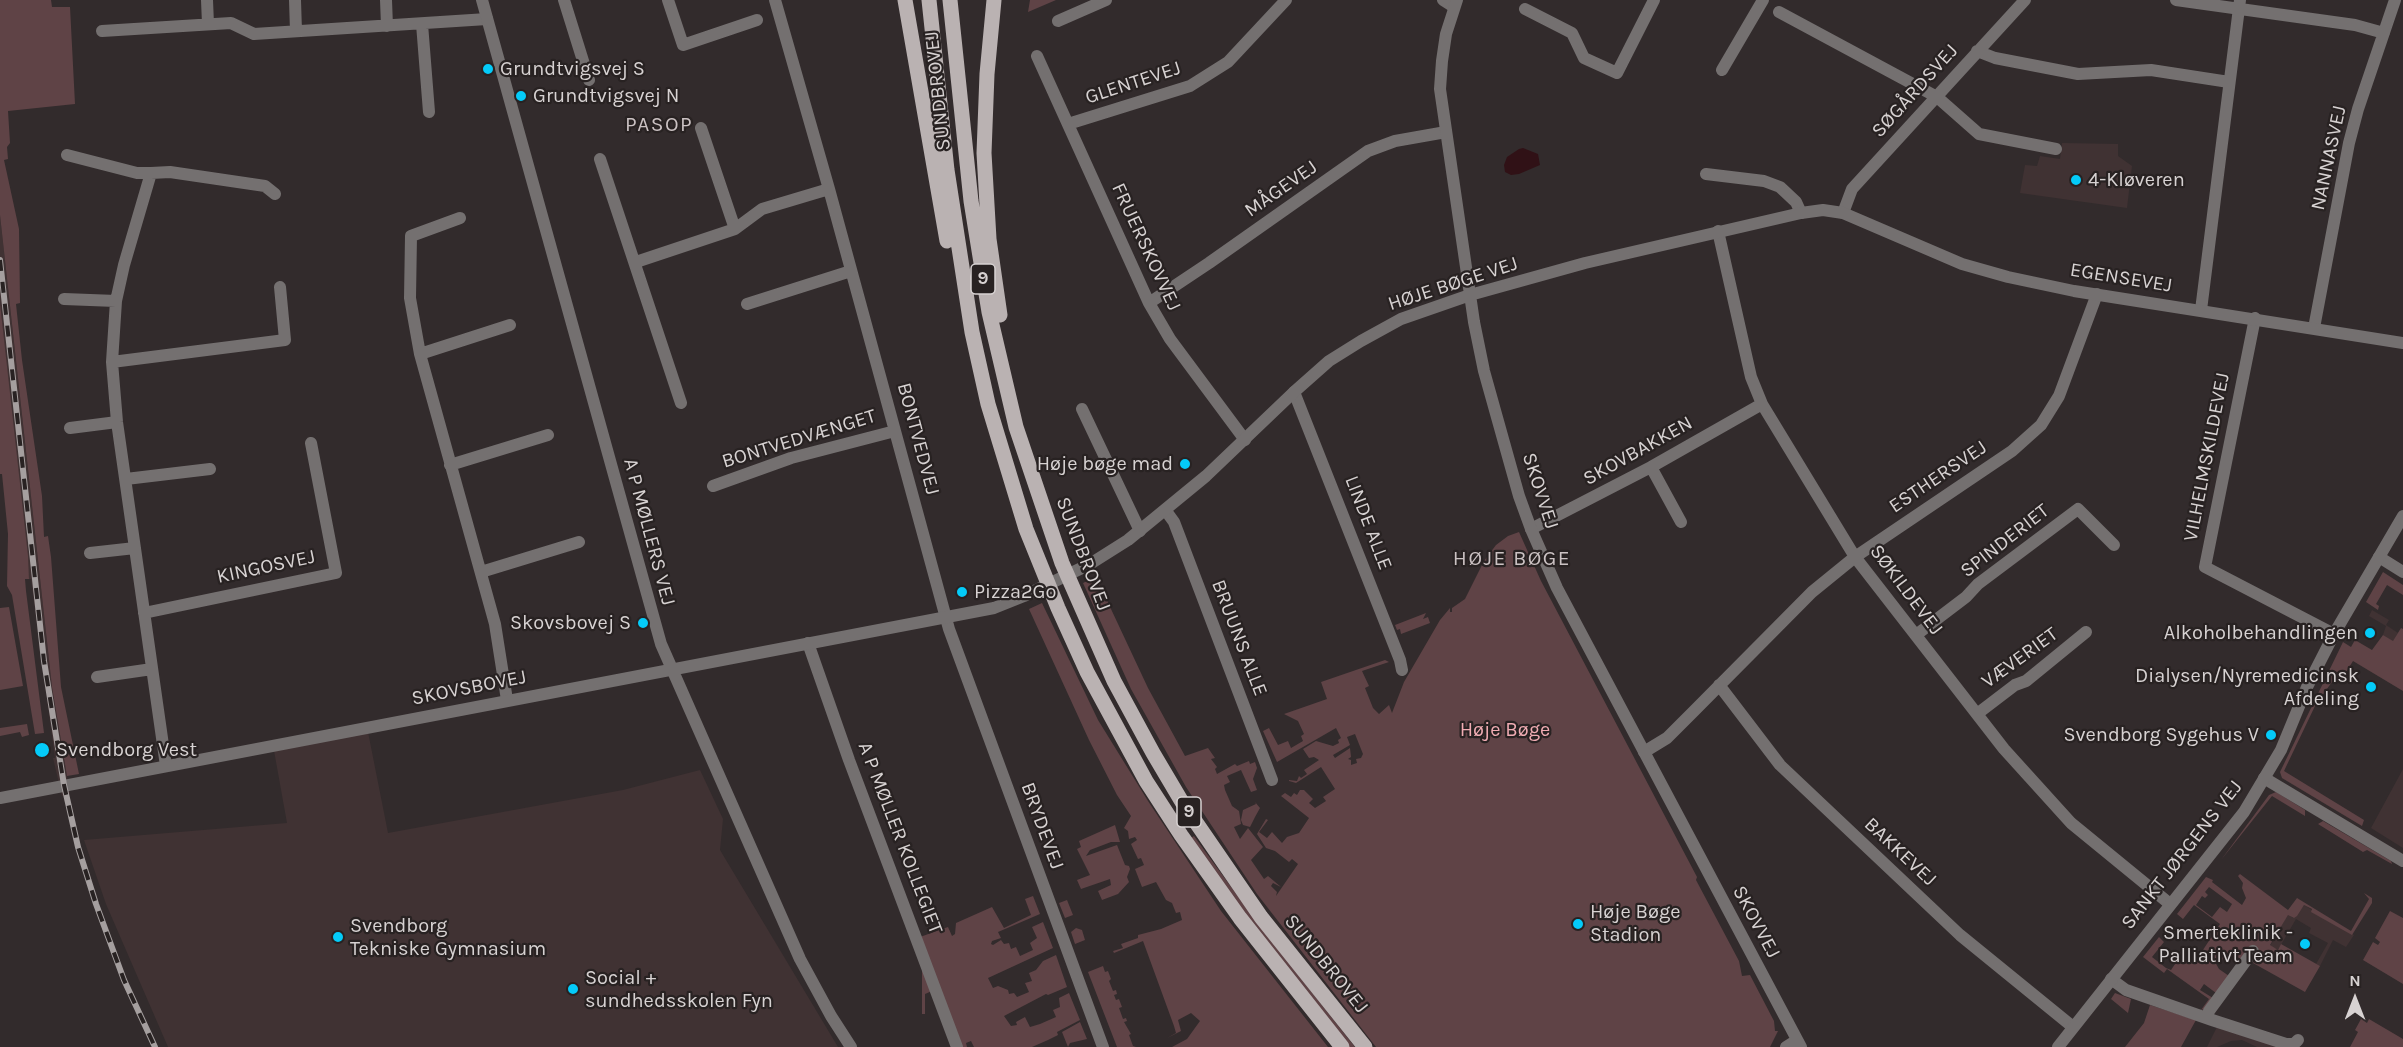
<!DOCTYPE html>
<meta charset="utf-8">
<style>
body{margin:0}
#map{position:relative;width:2403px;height:1047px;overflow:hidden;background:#322b2c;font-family:Karla,sans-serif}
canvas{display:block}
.north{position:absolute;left:2325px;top:969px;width:60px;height:60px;-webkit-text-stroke:4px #282222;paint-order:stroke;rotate:0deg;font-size:16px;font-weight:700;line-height:24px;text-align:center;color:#d7d2d2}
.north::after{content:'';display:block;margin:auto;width:21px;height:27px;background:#d7d2d2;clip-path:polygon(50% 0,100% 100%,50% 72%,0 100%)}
</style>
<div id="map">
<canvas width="2403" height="1047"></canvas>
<div class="north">N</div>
</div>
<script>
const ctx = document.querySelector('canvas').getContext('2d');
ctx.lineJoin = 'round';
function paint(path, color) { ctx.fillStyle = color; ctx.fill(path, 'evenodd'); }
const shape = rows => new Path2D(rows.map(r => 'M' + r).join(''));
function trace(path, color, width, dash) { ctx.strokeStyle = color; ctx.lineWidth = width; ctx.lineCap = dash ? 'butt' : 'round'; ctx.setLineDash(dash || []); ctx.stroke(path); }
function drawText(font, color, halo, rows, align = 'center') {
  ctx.font = font + ' Karla,sans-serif'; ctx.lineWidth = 4.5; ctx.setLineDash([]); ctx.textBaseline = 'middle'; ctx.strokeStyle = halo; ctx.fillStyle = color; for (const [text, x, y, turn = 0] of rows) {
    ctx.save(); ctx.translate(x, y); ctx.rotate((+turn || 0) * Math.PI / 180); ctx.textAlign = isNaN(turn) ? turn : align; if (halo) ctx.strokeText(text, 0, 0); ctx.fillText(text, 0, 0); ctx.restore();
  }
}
const built = shape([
 [2062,143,2118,144,2118,156,2132,166,2127,208,2020,193,2025,165,2037,166,2040,156,2060,159],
 [0,215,52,687,70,794,62,796,53,758,55,758,31,579,29,579,8,385,0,303],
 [2372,610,2389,620,2386,625,2398,633,2393,642,2383,635,2386,626,2369,616],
 [368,732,388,833,623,790,700,770,723,819,720,850,838,1047,168,1047,106,904,84,840,287,823,273,745],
 [2403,769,2403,848,2371,828],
 [2304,905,2312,910,2312,912,2354,935,2346,947,2333,940,2320,966,2316,964,2328,943,2309,933,2311,928,2296,919,2278,950,2270,946,2288,914,2293,918],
 [2217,1027,2279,1047,2257,1047,2242,1040,2231,1041,2217,1047,2207,1047]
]);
const green = shape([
 [0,0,51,0,52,7,70,7,75,104,8,111,10,143,7,147,8,159,4,160,19,229,20,303,16,304,22,360,42,496,44,537,48,536,51,557,61,687,79,774,67,776,52,687,0,215],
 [1030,0,1056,0,1028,12],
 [0,303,28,556,29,579,25,579,26,591,44,733,35,734,12,595,7,586,8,534,2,474,0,474],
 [1519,532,1541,581,1697,877,1696,880,1739,961,1742,976,1750,975,1774,1021,1775,1031,1778,1031,1770,1047,1376,1047,1257,894,1186,787,1131,689,1083,583,1096,577,1148,688,1185,756,1208,748,1215,758,1211,759,1217,767,1215,769,1217,774,1235,764,1237,766,1249,761,1250,764,1255,762,1257,768,1253,779,1257,790,1251,792,1241,770,1227,776,1230,782,1224,785,1225,790,1232,806,1239,811,1241,824,1234,827,1240,839,1248,828,1263,847,1251,860,1264,879,1268,876,1281,887,1273,883,1271,886,1277,892,1276,896,1298,864,1292,859,1289,862,1275,851,1266,848,1257,834,1266,819,1268,820,1259,832,1267,838,1272,832,1282,843,1287,837,1299,833,1309,818,1281,796,1285,793,1291,797,1294,793,1297,795,1300,790,1304,790,1313,799,1309,803,1315,808,1326,801,1323,797,1335,789,1321,767,1296,783,1289,781,1289,780,1297,781,1299,776,1301,778,1307,774,1304,770,1319,760,1314,757,1309,758,1303,749,1316,741,1333,746,1339,743,1338,740,1341,738,1336,728,1277,762,1263,731,1269,728,1278,745,1288,741,1291,748,1303,741,1301,736,1304,734,1298,721,1284,714,1327,699,1321,682,1385,660,1389,662,1362,671,1369,686,1365,688,1373,708,1379,714,1389,705,1392,713,1404,682,1440,620,1450,608,1450,612,1452,612,1452,608,1465,599,1484,561,1496,545,1508,536],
 [1355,734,1363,754,1361,758,1356,759,1357,763,1351,765,1351,760,1348,759,1351,757,1350,748,1335,758,1333,755,1350,745,1347,737],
 [2383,572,2403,585,2403,595,2387,585,2376,604,2379,606,2378,610,2366,602],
 [1042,603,1098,720,1148,801,1221,911,1328,1047,1172,1047,1187,1039,1200,1021,1191,1013,1178,1020,1181,1031,1167,1038,1176,1033,1174,1026,1143,941,1114,953,1113,951,1123,948,1121,944,1138,938,1138,935,1161,929,1182,920,1180,912,1176,913,1172,903,1166,900,1156,882,1142,887,1135,869,1144,865,1141,858,1138,859,1131,844,1137,840,1135,837,1129,839,1128,831,1124,828,1131,816,1117,795,1089,740,1029,609],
 [9,607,23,686,0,690,0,608],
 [1426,613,1423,619,1428,617,1430,623,1401,634,1400,629,1397,630,1395,625],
 [2401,628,2403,629,2403,691,2353,661,2340,682,2334,679,2315,706,2284,771,2364,820,2362,826,2282,778,2280,772,2343,642,2351,647,2355,640,2372,650,2383,635,2393,641],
 [27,724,29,735,22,737,20,732,0,736,0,728],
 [2276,792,2305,810,2305,816,2272,796,2221,860,2269,795],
 [1255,802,1260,808,1255,817,1250,827,1243,825,1241,820,1243,810,1256,804],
 [2323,821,2391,861,2392,864,2367,850,2363,852,2318,824],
 [1115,825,1120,842,1111,842,1090,850,1086,856,1117,845,1125,865,1129,866,1130,869,1127,877,1129,882,1118,894,1102,900,1098,891,1111,885,1110,879,1081,889,1077,880,1090,875,1077,849,1081,847,1079,841],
 [1194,836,1261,928,1355,1047,1348,1047,1275,957,1191,838],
 [2240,874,2288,910,2297,898,2351,931,2369,899,2364,893,2372,898,2372,903,2352,935,2311,912,2312,909,2304,905,2297,916,2294,918,2288,915,2270,945,2278,950,2281,944,2320,966,2305,992,2253,963,2257,954,2237,964,2239,958,2231,953,2228,957,2225,956,2219,964,2215,962,2219,969,2229,976,2216,993,2204,984,2200,990,2213,998,2204,1009,2201,1010,2209,999,2167,969,2164,973,2143,957,2159,937,2164,942,2152,957,2166,968,2171,970,2175,964,2172,962,2180,952,2193,962,2199,956,2220,924,2194,905,2183,919,2177,914,2206,877,2213,880,2212,882,2242,905,2246,898,2242,888,2243,883,2238,876],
 [2209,887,2232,904,2227,912,2220,907,2212,917,2196,905,2202,896,2205,898,2208,895,2205,892],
 [1033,896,1040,914,998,932,1001,938,992,941,991,944,993,945,1001,940,1004,944,1009,943,1011,949,1016,947,1020,956,1033,950,1030,943,1037,938,1032,927,1043,922,1053,948,988,978,993,988,998,986,1008,990,1009,994,1014,993,1017,997,1029,992,1025,983,1032,981,1029,973,1036,970,1043,961,1056,955,1067,987,1048,995,1046,994,1004,1016,1011,1026,1017,1025,1016,1022,1025,1017,1030,1027,1040,1024,1056,1017,1053,1010,1060,1007,1059,998,1069,993,1080,1020,1057,1032,1058,1035,1048,1040,1032,1047,974,1047,971,1041,966,1043,967,1047,961,1047,920,937,948,927,952,936,955,934,956,923,992,907,1004,928,1031,915,1025,899],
 [1067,900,1073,915,1065,918,1059,903],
 [2390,911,2403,918,2403,984,2363,960,2373,942,2378,945,2380,942,2375,938],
 [1076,928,1082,930,1085,940,1075,944,1071,932],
 [922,963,932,991,925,994,925,1014,922,1014],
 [1103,966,1105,972,1108,971,1111,979,1109,981,1113,991,1116,990,1117,994,1114,995,1116,1000,1119,999,1122,1007,1119,1008,1123,1019,1126,1018,1127,1021,1124,1022,1131,1034,1129,1035,1133,1046,1136,1047,1117,1047,1088,972],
 [2115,993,2131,999,2128,1013,2111,999],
 [2150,1005,2196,1020,2181,1047,2125,1047,2144,1023],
 [2361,1019,2367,1023,2369,1019,2403,1039,2403,1047,2350,1047,2358,1032,2355,1030],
 [1080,1022,1087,1039,1070,1043,1068,1047,1062,1032]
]);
const water = shape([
 [1523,148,1538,154,1540,165,1519,174,1511,175,1505,172,1504,165,1507,157,1519,149]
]);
const minor = shape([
 [207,0,208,24],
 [295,0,296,31],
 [386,0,387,26],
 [564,0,589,80],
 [668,0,683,45,757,20],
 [775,0,829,189,949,629,1103,1047],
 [1443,0,1454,7],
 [2176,0,2355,25,2384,33],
 [1525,9,1572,33,1584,58,1617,73,1654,0],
 [1779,12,1937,97,1979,134,2056,149],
 [1058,21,1106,0],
 [422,24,429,112],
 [102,31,231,23,254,34,487,19],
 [1977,51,1995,58,2078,74,2151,70,2229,82],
 [1037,56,1149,303,1170,339,1245,440],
 [1722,70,1763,0],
 [1068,124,1190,86,1228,62,1286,0],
 [701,128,735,229],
 [67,155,137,173,151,173],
 [600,159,681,403],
 [1706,174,1764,181,1780,187,1796,202,1801,213],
 [1843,213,1852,189,2025,0],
 [460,218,411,236,410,298,420,354,495,624,507,700],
 [1718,231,1751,377,1762,404,1855,557,2004,749,2071,823,2170,904],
 [636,262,735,229,762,209,829,189],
 [64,299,116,301],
 [1149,303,1209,263,1368,151,1395,141,1446,132],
 [747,304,851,271],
 [2201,310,2240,0],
 [2255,318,2205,567,2334,634],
 [2314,328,2349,143,2358,109,2395,0],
 [420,354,510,325],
 [112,362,285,340,280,287],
 [1294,392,1400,660,1402,670],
 [1082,409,1140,531],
 [70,428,117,422],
 [450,465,548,435],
 [1651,467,1681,522],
 [126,479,210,469],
 [713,486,791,458,895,431],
 [1166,511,1174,522,1272,780],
 [1531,529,1651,467,1762,404],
 [90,553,135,548],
 [2379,557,2403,572],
 [481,572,579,542],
 [144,613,336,573,311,443],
 [1916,635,1966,597,1978,584,2078,509,2114,545],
 [808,643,849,760,957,1047],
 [97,677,152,669],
 [1719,685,1780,765,1960,935,2073,1027],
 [1977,714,2015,685,2026,681,2086,632],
 [1644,752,1667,738,1694,711,1812,592,1855,557,2012,451,2041,425,2059,396,2097,294],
 [166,766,117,422,112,362,116,301,124,265,151,173,170,172,265,186,275,194],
 [2264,778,2403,861],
 [2111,979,2126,990,2212,1020,2286,1044,2294,1044,2298,1040],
 [2207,1018,2209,1011,2253,951]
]);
const tertiary = shape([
 [482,0,661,644,800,959,831,1016,851,1047],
 [1457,0,1446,34,1442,61,1440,89,1474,322,1484,371,1519,496,1531,529,1557,588,1801,1047],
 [0,798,994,608,1024,596,1090,564,1128,540,1206,476,1294,392,1329,361,1361,341,1401,319,1470,295,1585,263,1801,213,1823,210,1843,213,1962,264,2008,277,2074,291,2403,343],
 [1786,1047,1797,1040],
 [2058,1047,2244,812,2281,750,2307,687,2334,634,2403,516]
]);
const primary = shape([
 [905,0,947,241],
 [929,0,947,170,972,332,988,404,1026,529,1058,608,1087,672,1146,781,1181,835,1240,918,1342,1047],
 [950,0,971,201,989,312,1016,427,1062,563,1114,681,1153,753,1182,802,1261,917,1365,1047],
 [994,0,987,74,984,153,989,239,1000,315]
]);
const rail = shape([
 [0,260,44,661,64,785,78,847,96,904,124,980,155,1047]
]);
const markers = [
 [488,69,6,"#04cbf9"],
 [521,96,6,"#04cbf9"],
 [2076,180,6,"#04cbf9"],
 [1185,464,6,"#04cbf9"],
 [962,592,6,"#04cbf9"],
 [643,623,6,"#04cbf9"],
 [2370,633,6,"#04cbf9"],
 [2371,687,6,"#04cbf9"],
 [2271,735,6,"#04cbf9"],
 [42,750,8,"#04cbf9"],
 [1578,924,6,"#04cbf9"],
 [338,937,6,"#04cbf9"],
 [2305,944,6,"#04cbf9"],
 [573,989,6,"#04cbf9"]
];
const shields = [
 [983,279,24],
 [1189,812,24]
];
const shieldNames = [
 ["9",983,279],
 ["9",1189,812]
];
const poiNames = [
 ["Grundtvigsvej S",500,69],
 ["Grundtvigsvej N",533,96],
 ["4-Kløveren",2088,180],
 ["Høje bøge mad",1173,464,"right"],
 ["Pizza2Go",974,592],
 ["Skovsbovej S",631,623,"right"],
 ["Alkoholbehandlingen",2358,633,"right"],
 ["Dialysen/Nyremedicinsk",2359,676,"right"],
 ["Afdeling",2359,699,"right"],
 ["Svendborg Sygehus V",2259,735,"right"],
 ["Svendborg Vest",56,750],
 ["Høje Bøge",1590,912],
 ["Stadion",1590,935],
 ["Svendborg",350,926],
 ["Tekniske Gymnasium",350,949],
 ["Smerteklinik -",2293,933,"right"],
 ["Palliativt Team",2293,956,"right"],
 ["Social +",585,978],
 ["sundhedsskolen Fyn",585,1001]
];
const streetNames = [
 ["GLENTEVEJ",1133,83,-18],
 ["SUNDBROVEJ",938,91,-96],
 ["SØGÅRDSVEJ",1915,91,-48],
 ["NANNASVEJ",2329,158,-78],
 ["MÅGEVEJ",1281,189,-35],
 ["FRUERSKOVVEJ",1146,247,65],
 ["EGENSEVEJ",2121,278,9],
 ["HØJE BØGE VEJ",1453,284,-18],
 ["BONTVEDVÆNGET",799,439,-17],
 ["BONTVEDVEJ",918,439,75],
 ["SKOVBAKKEN",1638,451,-29],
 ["VILHELMSKILDEVEJ",2207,457,-79],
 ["ESTHERSVEJ",1938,477,-34],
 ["SKOVVEJ",1540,491,72],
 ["LINDE ALLE",1368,523,69],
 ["A P MØLLERS VEJ",649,532,75],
 ["SPINDERIET",2005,541,-38],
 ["SUNDBROVEJ",1083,554,69],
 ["KINGOSVEJ",266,567,-12],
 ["SØKILDEVEJ",1906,590,53],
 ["BRUUNS ALLE",1239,638,69],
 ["VÆVERIET",2020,658,-36],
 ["SKOVSBOVEJ",469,688,-11],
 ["BRYDEVEJ",1042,826,70],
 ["A P MØLLER KOLLEGIET",900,838,69],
 ["BAKKEVEJ",1900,852,43],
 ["SANKT JØRGENS VEJ",2182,855,-52],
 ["SKOVVEJ",1756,922,62],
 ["SUNDBROVEJ",1326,964,51]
];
const parkNames = [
 ["Høje Bøge",1505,730]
];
const neighbourhoodNames = [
 ["PASOP",659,125],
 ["HØJE BØGE",1512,559]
];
paint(built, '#403233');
paint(green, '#5f4346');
paint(water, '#301116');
trace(minor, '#747070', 12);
trace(tertiary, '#747070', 12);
trace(primary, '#bab2b2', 15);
trace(rail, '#a59f9f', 6);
trace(rail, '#282222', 4, [11]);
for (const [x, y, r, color] of markers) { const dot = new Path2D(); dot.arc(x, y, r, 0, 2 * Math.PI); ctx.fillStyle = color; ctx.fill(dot); trace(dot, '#282222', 2); }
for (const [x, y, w] of shields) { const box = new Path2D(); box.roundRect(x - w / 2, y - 15, w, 30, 4.5); ctx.fillStyle = '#282222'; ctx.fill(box); trace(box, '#d7d2d2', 1.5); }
drawText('bold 18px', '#d7d2d2', null, shieldNames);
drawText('20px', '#d7d2d2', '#282222', poiNames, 'left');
drawText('20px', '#d7d2d2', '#282222', streetNames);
drawText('20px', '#f0acb3', '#282222', parkNames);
ctx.letterSpacing = '1.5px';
drawText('21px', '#cbc2c3', '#282222', neighbourhoodNames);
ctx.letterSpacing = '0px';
</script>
